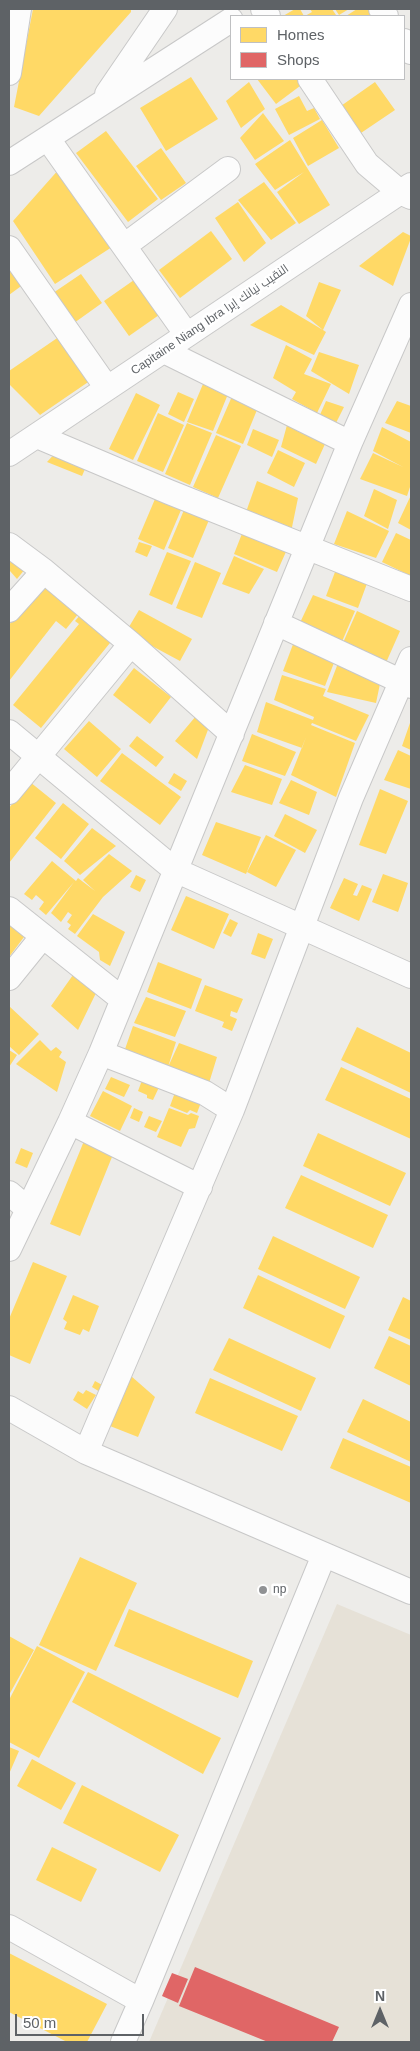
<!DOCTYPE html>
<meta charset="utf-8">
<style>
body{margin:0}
#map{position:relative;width:420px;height:2051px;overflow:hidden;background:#edece9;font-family:Helvetica,sans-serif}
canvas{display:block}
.frame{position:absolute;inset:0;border:10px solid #5e6266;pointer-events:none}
.legend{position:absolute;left:230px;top:15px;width:175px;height:65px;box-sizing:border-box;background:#fff;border:1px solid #bfc0c2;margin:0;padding:6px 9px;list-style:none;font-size:15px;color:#5e6266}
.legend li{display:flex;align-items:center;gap:10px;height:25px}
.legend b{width:25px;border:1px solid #bfc0c2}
.north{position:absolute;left:355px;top:1986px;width:50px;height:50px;-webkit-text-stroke:4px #fff;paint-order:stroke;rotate:0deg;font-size:14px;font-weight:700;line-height:20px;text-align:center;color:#5e6266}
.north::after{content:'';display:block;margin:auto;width:18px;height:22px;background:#5e6266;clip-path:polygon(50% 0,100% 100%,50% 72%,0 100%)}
.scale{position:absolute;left:15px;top:2014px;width:129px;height:22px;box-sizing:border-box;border:2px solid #5e6266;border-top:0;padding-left:6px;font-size:15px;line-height:18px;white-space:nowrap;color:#5e6266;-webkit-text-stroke:4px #fff;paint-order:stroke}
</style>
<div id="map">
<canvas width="420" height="2051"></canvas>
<div class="frame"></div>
<ul class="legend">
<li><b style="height:14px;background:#ffd966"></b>Homes</li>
<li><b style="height:14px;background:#e06666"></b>Shops</li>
</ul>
<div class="north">N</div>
<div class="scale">50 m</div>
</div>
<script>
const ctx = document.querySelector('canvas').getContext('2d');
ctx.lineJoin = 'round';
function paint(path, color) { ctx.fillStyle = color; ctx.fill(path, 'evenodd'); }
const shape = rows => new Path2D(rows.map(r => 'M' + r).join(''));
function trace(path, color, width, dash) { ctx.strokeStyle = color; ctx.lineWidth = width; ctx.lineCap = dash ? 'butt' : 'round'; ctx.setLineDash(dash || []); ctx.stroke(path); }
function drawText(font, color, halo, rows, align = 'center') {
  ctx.font = font + ' Helvetica,Cairo,sans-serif'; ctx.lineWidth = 5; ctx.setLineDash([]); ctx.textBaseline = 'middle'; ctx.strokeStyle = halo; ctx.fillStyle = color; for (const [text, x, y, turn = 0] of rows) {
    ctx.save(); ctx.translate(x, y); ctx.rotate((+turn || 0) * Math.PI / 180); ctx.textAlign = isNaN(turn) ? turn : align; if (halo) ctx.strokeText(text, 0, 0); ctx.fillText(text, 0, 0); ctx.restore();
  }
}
const commercial = shape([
 [337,1604,411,1635,411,2042,149,2042]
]);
const homes = shape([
 [33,9,131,9,131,12,39,116,14,107],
 [295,9,300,9,304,16,283,16],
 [310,9,332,9,336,15,305,16,312,12],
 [335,9,349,9,339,15],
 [357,9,375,9,380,16,346,16],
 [191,77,218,119,166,151,140,108],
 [257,79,301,79,304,83,276,104],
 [249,82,265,109,241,128,226,101],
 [375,82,395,110,358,135,338,108],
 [299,96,307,111,314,108,320,119,289,135,275,109],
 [263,113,284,141,255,160,240,138],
 [322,120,339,148,308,166,293,138],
 [106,131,158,199,128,222,76,153],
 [290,140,330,205,299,224,277,192,304,172,275,190,255,164],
 [161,148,186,183,161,200,136,166],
 [60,168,112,247,55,284,13,221],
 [264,182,296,223,271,240,238,200],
 [238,202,266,243,244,262,215,218],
 [211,231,232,259,180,298,159,270],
 [403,232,411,236,411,238,393,286,359,266],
 [9,255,28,281,9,295],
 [81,274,102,303,74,323,53,293],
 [134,280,159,315,129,336,104,301],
 [319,282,341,290,323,330,326,332,314,355,250,325,281,305,323,330,306,316],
 [66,332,97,376,40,415,9,384,9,371],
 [286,345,312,359,304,374,331,384,317,413,292,399,296,392,273,378],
 [319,352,359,365,349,394,311,371],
 [203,384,228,394,213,431,187,422],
 [178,392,194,399,184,422,168,414],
 [136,393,160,405,133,460,109,449],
 [233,394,259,405,243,444,216,433],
 [326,401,344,407,334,427,319,417],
 [397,401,411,406,411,433,385,423],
 [158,413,184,425,163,472,137,461],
 [187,423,212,433,190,485,165,474],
 [287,425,325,444,316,464,281,447],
 [382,427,411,442,411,484,407,496,360,479,373,453,403,467,373,451],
 [253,429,279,440,272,457,247,445],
 [216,435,241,446,218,498,193,487],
 [59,449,88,462,82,476,47,462],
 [278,450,305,463,294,487,267,473],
 [257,481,298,498,291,532,246,512],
 [374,489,397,500,388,529,364,516],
 [411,495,411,530,398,523],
 [155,499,181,510,164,550,138,539],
 [184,510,209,520,193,558,168,548],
 [347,511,389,531,376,558,334,544],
 [245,526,289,545,277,572,234,554],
 [396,533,411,540,411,576,382,562],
 [139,542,152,546,147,557,135,552],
 [167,552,191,561,172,605,149,595],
 [9,556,25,569,17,579,10,571,9,573],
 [234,556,264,569,249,594,222,584],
 [195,562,221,573,202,618,176,608],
 [338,564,369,578,358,608,326,596],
 [42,584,79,613,66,629,56,621,9,681,9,625],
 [313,595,355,611,341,644,298,627],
 [139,610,192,639,180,661,126,632],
 [357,611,400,631,385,665,342,645],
 [82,613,114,638,41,728,13,705,79,624,75,621],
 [295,639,337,655,325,686,283,671],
 [340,658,381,679,376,703,327,692],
 [134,668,171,697,150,724,113,695],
 [282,675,326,689,323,696,369,715,356,741,312,723,311,725,355,743,336,797,291,775,306,737,302,748,257,732,266,702,313,720,314,717,274,700],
 [196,716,209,727,197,759,175,741],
 [411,720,411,750,402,746],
 [89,721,121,749,97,777,64,749],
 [252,734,296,752,285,776,242,761],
 [137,736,164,757,156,767,129,746],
 [398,750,411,756,411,789,384,780],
 [122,753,181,797,160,825,100,781],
 [245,765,282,779,272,805,231,792],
 [174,773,187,781,181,791,168,783],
 [291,780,317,792,309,815,279,803],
 [30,782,56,803,9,863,9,808],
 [380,789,408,801,386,854,359,845],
 [63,803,89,824,61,859,35,838],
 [285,814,317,830,305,853,274,836],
 [216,822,261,837,246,874,202,855],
 [92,828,116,846,80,875,64,861],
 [266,835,296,850,276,887,247,872],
 [109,854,132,871,103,897,75,934,68,929,71,925,67,922,72,915,68,912,61,922,51,913,74,882,46,915,39,909,44,902,36,895,32,900,24,894,52,861,76,881,78,878,95,891,83,880],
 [383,874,408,883,398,912,372,902],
 [136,875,146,880,140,892,130,887],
 [344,878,358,884,353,895,357,896,362,885,372,889,359,921,330,908],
 [186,896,229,914,214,949,171,930],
 [93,914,125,932,110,966,100,960,99,952,77,936],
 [230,919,238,923,231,937,223,933],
 [9,920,27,933,9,957],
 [258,933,273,939,265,959,251,954],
 [158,962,202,979,191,1009,147,992],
 [73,975,96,993,78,1030,51,1006],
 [205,985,243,999,237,1013,231,1011,230,1016,237,1019,232,1031,222,1027,224,1022,195,1011],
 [146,997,186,1011,175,1037,134,1023],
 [9,1006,39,1034,19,1055,9,1046],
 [133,1026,176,1042,168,1067,179,1043,217,1057,209,1083,124,1052],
 [357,1027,411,1053,411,1093,341,1060],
 [40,1040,51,1051,56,1047,62,1052,59,1057,66,1062,57,1092,16,1064],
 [9,1050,17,1055,9,1067],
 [341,1067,411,1099,411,1139,325,1100],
 [144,1075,161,1083,153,1100,147,1098,147,1095,138,1091],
 [111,1077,130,1085,124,1097,105,1089],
 [177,1087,203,1097,197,1113,190,1110,187,1113,170,1106],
 [103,1091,132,1106,120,1131,90,1116],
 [134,1108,143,1112,139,1122,130,1118],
 [169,1108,188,1115,191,1113,199,1116,195,1128,189,1129,181,1147,157,1137],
 [149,1116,162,1121,156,1132,144,1127],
 [318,1133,406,1173,390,1206,303,1166],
 [84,1141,114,1152,80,1236,50,1224],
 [21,1148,33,1153,27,1168,15,1163],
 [301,1175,388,1215,373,1248,285,1208],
 [273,1236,360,1277,345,1309,258,1269],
 [33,1262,67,1276,30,1364,9,1355,9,1319],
 [258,1275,345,1316,330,1349,243,1308],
 [73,1295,99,1306,89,1332,83,1329,80,1335,64,1329,67,1322,63,1319],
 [403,1297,411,1301,411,1340,388,1330],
 [389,1336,411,1346,411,1386,374,1368],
 [229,1338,316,1378,301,1411,213,1370],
 [131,1376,155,1397,138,1437,110,1426],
 [210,1378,298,1416,282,1451,195,1413],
 [95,1381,104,1386,100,1392,92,1387],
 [86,1390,96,1395,87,1409,73,1400,78,1391,83,1394],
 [363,1399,411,1422,411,1462,347,1432],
 [343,1438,411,1467,411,1503,330,1468],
 [80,1557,137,1583,96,1671,39,1645],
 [129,1609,253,1661,238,1698,114,1646],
 [9,1636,34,1650,9,1695],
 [37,1646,85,1672,39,1758,9,1742,9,1700],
 [88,1672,221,1738,203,1774,72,1702],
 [9,1747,19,1751,9,1774],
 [32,1759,76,1783,61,1810,17,1786],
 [82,1785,179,1835,160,1872,63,1823],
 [52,1847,97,1869,81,1902,36,1880],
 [9,1953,107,2004,87,2042,67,2042,9,2012]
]);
const shops = shape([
 [195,1967,339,2027,332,2042,268,2042,179,2006],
 [172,1973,188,1979,178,2003,162,1996]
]);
const minor = shape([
 [263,9,268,16],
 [381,9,386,16],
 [404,41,411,52],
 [9,73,19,9],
 [310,79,367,164,400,192,411,197],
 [107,94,165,9],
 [48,139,187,335],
 [9,163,231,20],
 [124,246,228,169],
 [9,248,107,388],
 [164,351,350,443],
 [37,436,169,492,411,589],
 [9,454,411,185],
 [9,545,44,571,131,644,232,734],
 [9,610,44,571],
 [276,623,411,686],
 [9,732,175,870,411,976],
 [9,792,131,644],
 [9,909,122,999],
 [9,978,43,936],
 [101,1053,205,1093,232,1110],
 [70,1122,200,1187],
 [9,1193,28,1209],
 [9,1249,70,1122,101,1053,350,443,411,305],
 [9,1408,86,1452,411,1592],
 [86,1452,232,1110,351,798,411,659],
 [9,1927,141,2001],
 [123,2042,141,2001,324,1555]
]);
const markers = [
 [263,1590,5,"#909294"]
];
const streetNames = [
 ["Capitaine Niang Ibra النقيب نيانك إبرا",210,320,-34]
];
const poiNames = [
 ["np",273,1590]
];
paint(commercial, '#e6e1d7');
paint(homes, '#ffd966');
paint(shops, '#e06666');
trace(minor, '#c8c8c8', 26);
trace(minor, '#fcfcfc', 24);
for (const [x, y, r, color] of markers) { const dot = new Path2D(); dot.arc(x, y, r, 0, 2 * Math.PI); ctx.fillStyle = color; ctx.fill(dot); trace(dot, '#fff', 2); }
drawText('12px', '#5e6266', '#fff', streetNames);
drawText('12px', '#5e6266', '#fff', poiNames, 'left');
</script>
